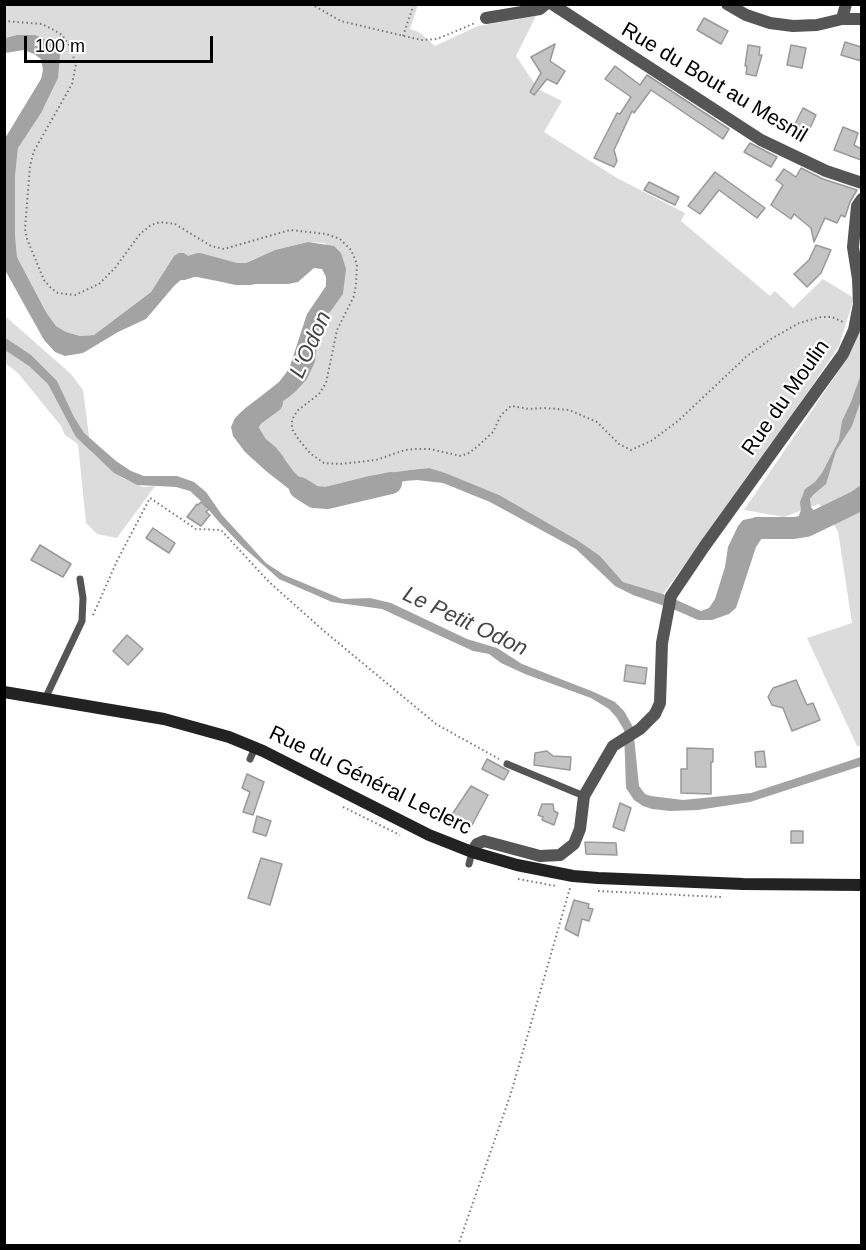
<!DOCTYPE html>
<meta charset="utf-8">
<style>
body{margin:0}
#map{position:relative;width:866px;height:1250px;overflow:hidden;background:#fff;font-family:Arial,sans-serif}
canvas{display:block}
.frame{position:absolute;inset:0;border:6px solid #000;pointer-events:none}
.scale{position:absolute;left:24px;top:36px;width:189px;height:27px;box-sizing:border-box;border:3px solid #000;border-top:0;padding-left:8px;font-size:18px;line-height:21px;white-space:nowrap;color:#000;-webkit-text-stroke:4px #fff;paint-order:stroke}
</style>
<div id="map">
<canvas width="866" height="1250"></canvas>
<div class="frame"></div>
<div class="scale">100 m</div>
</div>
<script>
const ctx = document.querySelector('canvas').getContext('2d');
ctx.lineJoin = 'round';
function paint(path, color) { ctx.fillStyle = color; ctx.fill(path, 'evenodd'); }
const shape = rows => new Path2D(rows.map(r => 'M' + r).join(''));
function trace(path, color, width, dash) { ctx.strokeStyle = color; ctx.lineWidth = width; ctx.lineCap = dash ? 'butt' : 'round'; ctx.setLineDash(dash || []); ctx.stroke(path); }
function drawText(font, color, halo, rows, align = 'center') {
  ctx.font = font + ' Arial,sans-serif'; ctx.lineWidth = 4.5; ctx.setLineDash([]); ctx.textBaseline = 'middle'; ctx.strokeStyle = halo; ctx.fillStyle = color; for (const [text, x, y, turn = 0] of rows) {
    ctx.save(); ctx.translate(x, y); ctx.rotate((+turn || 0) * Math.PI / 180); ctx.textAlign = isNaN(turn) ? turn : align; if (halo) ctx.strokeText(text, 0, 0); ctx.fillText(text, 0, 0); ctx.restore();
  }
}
const green = shape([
 [5,4,418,5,410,29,419,32,435,46,478,26,536,16,516,56,538,89,562,101,544,132,617,178,685,213,681,221,770,296,775,291,793,308,823,279,854,298,839,346,765,455,663,594,623,582,600,556,499,495,429,468,410,470,318,489,308,485,294,472,286,460,250,434,247,431,246,425,285,400,307,379,315,362,320,320,331,311,343,294,325,243,308,242,275,250,233,269,219,270,194,260,184,253,174,256,151,292,94,335,80,336,66,332,56,326,46,312,17,257,15,235,15,176,18,148,27,133,60,54,17,35,5,38],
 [4,315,71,374,83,390,91,452,122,478,143,487,155,486,117,538,97,534,86,523,78,444,65,435,61,426,18,373,5,363],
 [861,329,861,746,857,746,807,638,852,623,838,531,819,504,784,517,744,510,834,378]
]);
const water = shape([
 [17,35,35,35,49,41,60,54,58,78,41,113,18,148,15,176,15,235,17,257,46,312,56,326,66,332,80,336,94,335,151,292,174,256,179,253,184,253,194,260,219,270,233,269,275,250,308,242,334,246,341,253,346,269,343,294,331,311,320,320,315,362,307,379,295,392,285,400,246,425,247,431,250,434,279,451,294,472,308,485,318,489,369,476,410,470,429,468,445,473,499,495,577,540,600,556,623,582,663,594,701,611,709,608,715,599,725,567,728,547,738,526,743,520,753,518,790,521,798,518,801,510,800,502,805,489,815,482,822,473,839,440,842,421,851,402,861,374,861,400,852,426,836,451,826,484,813,495,810,499,811,507,814,511,824,511,861,485,861,496,823,517,784,526,766,532,756,547,736,608,729,614,712,620,698,620,673,609,633,595,615,586,576,549,490,502,443,483,417,480,405,481,319,500,294,493,266,471,245,452,233,436,231,427,235,418,241,412,279,382,289,369,307,314,326,286,326,277,322,269,314,268,298,282,288,284,232,284,192,276,183,278,174,286,146,319,118,332,83,353,65,356,55,352,44,340,5,270,4,140,41,79,43,70,41,59,34,54,24,50,5,53,5,38],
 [4,337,31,355,57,381,74,417,84,433,116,461,131,471,144,476,177,476,194,482,206,492,222,515,266,563,284,575,342,599,370,598,391,603,467,639,497,648,522,664,594,692,615,702,624,711,633,727,639,786,645,794,651,796,683,800,733,795,751,793,861,757,861,766,750,802,698,810,670,811,652,809,643,806,634,800,626,788,624,730,617,718,609,709,591,698,525,674,501,663,489,654,473,651,382,609,332,602,279,579,243,547,219,522,203,503,190,491,176,487,137,485,114,473,76,437,48,384,29,366,5,350]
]);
const river = shape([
 [183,269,199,264,236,274,250,274],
 [268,455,257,446,248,431,247,425,253,416,272,402],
 [300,488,314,497,327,498,391,483],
 [748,533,757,528,794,528,806,526,862,499]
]);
const building = shape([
 [704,18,728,31,721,44,697,30,704,18],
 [845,42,861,47,861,61,841,55,845,42],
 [555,44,550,61,565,71,557,84,547,79,534,95,530,92,541,73,531,57,555,44],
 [748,45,760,47,759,55,762,55,756,76,746,74,747,66,745,66,748,45],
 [791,45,806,48,802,68,787,65,791,45],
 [615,66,640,85,647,75,729,129,723,139,651,90,634,113,632,111,614,150,617,161,614,167,594,158,617,113,620,114,631,97,605,79,615,66],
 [803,108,816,115,807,135,793,128,803,108],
 [843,127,858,133,854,145,861,149,861,160,834,150,843,127],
 [750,143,777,157,771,167,744,152,750,143],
 [801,168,823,179,857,190,850,202,845,217,841,215,837,223,825,218,814,242,811,228,794,214,791,219,771,205,783,185,776,180,784,169,796,177,801,168],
 [715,172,765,208,757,218,719,190,700,214,688,206,715,172],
 [649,182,679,197,675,205,644,190,649,182],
 [816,245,831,250,821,273,807,287,794,274,809,260,816,245],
 [201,502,209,509,206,512,210,515,201,526,187,517,197,504,198,505,201,502],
 [153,528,175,543,169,553,146,538,153,528],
 [40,545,71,564,63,577,31,560,40,545],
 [127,635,143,649,128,665,113,651,127,635],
 [626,665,647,668,645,684,624,681,626,665],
 [796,680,807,705,813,703,820,720,792,731,783,708,772,705,768,697,773,688,796,680],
 [687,748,713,749,713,762,711,762,711,794,681,793,681,769,687,769,687,748],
 [547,751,553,756,571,757,570,770,534,765,535,753,547,751],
 [764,751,766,767,756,767,755,752,764,751],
 [487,759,509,771,504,780,482,769,487,759],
 [247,774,264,782,253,815,243,812,250,792,242,788,247,774],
 [471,786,488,795,471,827,451,816,471,786],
 [620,803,631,808,624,831,613,827,620,803],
 [542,804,553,804,554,811,558,813,554,825,542,820,543,817,538,815,542,804],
 [257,816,271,821,266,836,253,832,257,816],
 [791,831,803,831,803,843,791,843,791,831],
 [585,842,616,843,617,855,586,854,585,842],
 [261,858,282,864,270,905,248,898,261,858],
 [574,900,589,904,588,908,593,909,589,921,582,919,578,936,565,929,574,900]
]);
const path = shape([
 [311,4,341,21,421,40,437,39,475,23],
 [4,21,42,24,54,30,62,35,69,45,76,64,72,84,34,151,30,166,25,229,27,239,44,280,51,288,58,293,75,295,99,284,115,268,140,234,151,225,160,222,175,224,211,246,224,249,290,230,326,234,340,239,351,250,357,264,356,285,354,296,337,330,326,383,319,394,297,411,292,420,292,429,299,440,311,454,324,463,340,464,376,460,405,450,415,449,430,449,461,456,469,453,479,445,493,432,501,415,511,406,529,409,544,408,569,410,597,422,619,444,631,450,651,441,678,421,747,356,771,339,799,323,821,317,832,317,843,322],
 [403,36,414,4],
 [93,615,117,561,150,498,196,529,221,530,269,582,324,631,436,724,499,759],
 [343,807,400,835],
 [518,879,556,886],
 [598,891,721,897],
 [458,1246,511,1093,570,888]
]);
const lane = shape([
 [45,699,82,621,83,598,80,579],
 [250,759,255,748],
 [507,764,584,796],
 [469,864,472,852]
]);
const street = shape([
 [552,4,761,140,826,171,862,183],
 [727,4,746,15,770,23,793,26,817,25,842,19,862,19],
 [486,18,540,9,546,4],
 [842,19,846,4],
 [472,852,477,844,484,841,540,856,560,855,574,844,580,829,584,796,613,746,640,729,655,714,660,703,662,643,671,596,704,547,843,354,854,330,859,304,858,279,853,247,857,206,862,199]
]);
const secondary = shape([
 [4,692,164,719,229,737,263,751,429,835,472,852,517,865,573,876,598,878,743,884,862,885]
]);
const streetNames = [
 ["Rue du Bout au Mesnil",714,83,31],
 ["Rue du Moulin",786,398,-55],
 ["Rue du Général Leclerc",370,781,26]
];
const waterNames = [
 ["L'Odon",311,345,-66],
 ["Le Petit Odon",465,622,25]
];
paint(green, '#dcdcdc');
paint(water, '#a3a3a3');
trace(river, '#a3a3a3', 22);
paint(building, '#c4c4c4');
trace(building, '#999', 1.5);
trace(path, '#777', 2, [1.5, 3]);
trace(lane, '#555', 7);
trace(street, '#555', 12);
trace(secondary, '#222', 12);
drawText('21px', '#000', '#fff', streetNames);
drawText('italic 22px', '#444', '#fff', waterNames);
</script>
